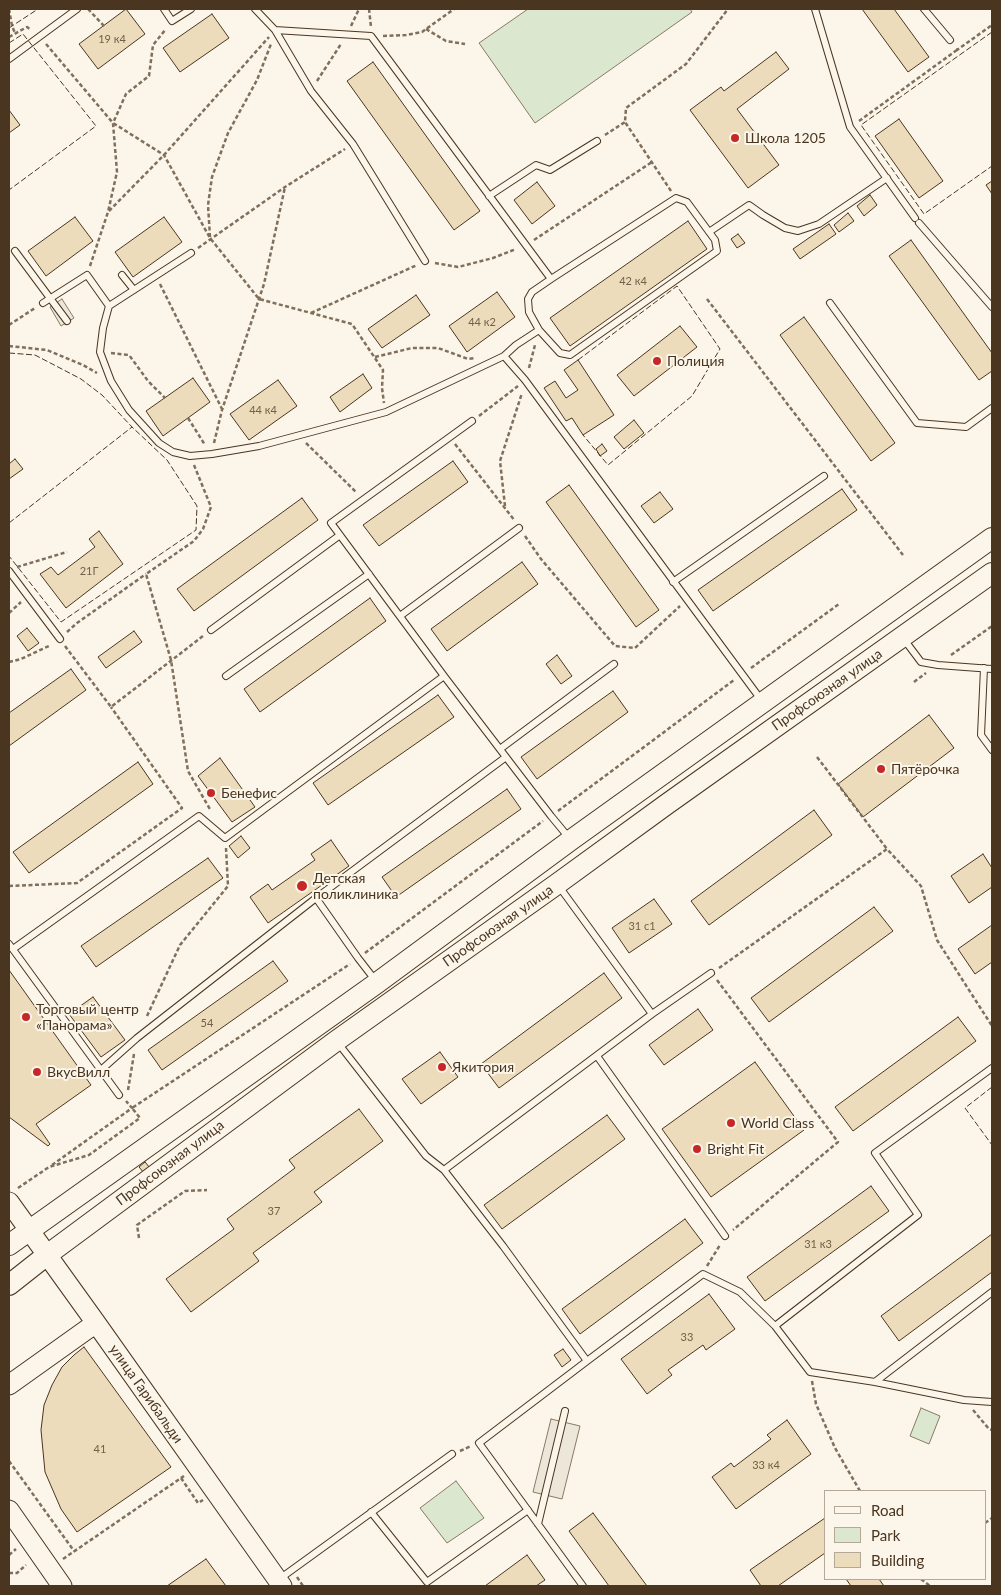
<!DOCTYPE html>
<meta charset="utf-8">
<style>
body{margin:0}
#map{position:relative;width:1001px;height:1595px;overflow:hidden;background:#fbf6e9;font-family:Lato,sans-serif}
canvas{display:block}
.frame{position:absolute;inset:0;border:10px solid #4a3520;pointer-events:none}
.legend{position:absolute;left:824px;top:1490px;width:162px;height:90px;box-sizing:border-box;background:#fbf6e9;border:1px solid #b4a999;margin:0;padding:6px 9px;list-style:none;font-size:15px;color:#4a3520}
.legend li{display:flex;align-items:center;gap:10px;height:25px}
.legend b{width:25px;border:1px solid #b4a999}
</style>
<div id="map">
<canvas width="1001" height="1595"></canvas>
<div class="frame"></div>
<ul class="legend">
<li><b style="height:6px;background:#fbf6e9"></b>Road</li>
<li><b style="height:14px;background:#dce7d0"></b>Park</li>
<li><b style="height:14px;background:#ecdcbc"></b>Building</li>
</ul>
</div>
<script>
const ctx = document.querySelector('canvas').getContext('2d');
ctx.lineJoin = 'round';
function paint(path, color) { ctx.fillStyle = color; ctx.fill(path, 'evenodd'); }
const shape = rows => new Path2D(rows.map(r => 'M' + r).join(''));
function trace(path, color, width, dash) { ctx.strokeStyle = color; ctx.lineWidth = width; ctx.lineCap = dash ? 'butt' : 'round'; ctx.setLineDash(dash || []); ctx.stroke(path); }
function drawText(font, color, halo, rows, align = 'center') {
  ctx.font = font + ' Lato,sans-serif'; ctx.lineWidth = 4; ctx.setLineDash([]); ctx.textBaseline = 'middle'; ctx.strokeStyle = halo; ctx.fillStyle = color; for (const [text, x, y, turn = 0] of rows) {
    ctx.save(); ctx.translate(x, y); ctx.rotate((+turn || 0) * Math.PI / 180); ctx.textAlign = isNaN(turn) ? turn : align; if (halo) ctx.strokeText(text, 0, 0); ctx.fillText(text, 0, 0); ctx.restore();
  }
}
const green = shape([
 [528,9,690,9,692,12,535,123,479,43,528,9],
 [921,1408,940,1416,929,1444,910,1436,921,1408],
 [456,1481,484,1518,447,1543,420,1508,456,1481]
]);
const parking = shape([
 [62,299,74,318,61,326,50,307,62,299],
 [551,1419,580,1426,562,1499,533,1492,551,1419]
]);
const building = shape([
 [126,9,145,34,98,69,79,44,126,9],
 [862,9,894,9,929,57,908,72,862,9],
 [212,14,229,38,180,72,163,48,212,14],
 [776,52,789,69,737,109,779,165,748,188,690,110,721,87,724,91,776,52],
 [373,62,480,211,454,230,347,81,373,62],
 [9,110,20,125,9,133,9,110],
 [899,119,943,181,919,198,875,136,899,119],
 [992,181,992,194,986,185,992,181],
 [537,182,555,206,532,224,514,200,537,182],
 [870,195,877,205,864,216,857,206,870,195],
 [848,213,854,221,839,232,834,225,848,213],
 [75,217,93,241,46,276,28,251,75,217],
 [164,217,182,242,133,277,115,252,164,217],
 [688,221,707,249,570,346,550,318,688,221],
 [829,224,836,234,800,259,793,249,829,224],
 [738,234,745,243,737,248,731,239,738,234],
 [911,240,992,353,992,371,979,380,889,256,911,240],
 [497,292,515,317,467,352,449,326,497,292],
 [416,295,430,315,382,348,368,329,416,295],
 [804,317,895,443,871,461,780,335,804,317],
 [680,326,697,347,634,396,617,375,680,326],
 [578,360,614,415,583,435,572,418,566,421,544,388,555,381,566,398,578,390,564,370,578,360],
 [363,374,372,388,340,412,330,397,363,374],
 [193,378,210,402,163,436,146,411,193,378],
 [278,380,297,406,249,440,230,414,278,380],
 [634,420,644,433,624,449,614,437,634,420],
 [602,444,607,451,600,456,596,449,602,444],
 [15,459,23,469,9,479,9,464,15,459],
 [453,461,468,482,379,546,363,525,453,461],
 [569,485,659,610,636,627,546,502,569,485],
 [842,489,857,510,713,611,698,590,842,489],
 [660,492,673,509,654,523,641,506,660,492],
 [302,498,318,520,194,611,177,589,302,498],
 [99,531,123,564,66,608,40,574,51,567,58,575,95,547,89,539,99,531],
 [522,562,538,584,447,651,431,629,522,562],
 [370,598,386,621,260,712,244,689,370,598],
 [27,628,39,643,28,651,17,636,27,628],
 [134,631,142,642,106,668,98,657,134,631],
 [557,655,572,676,561,684,546,664,557,655],
 [71,669,86,690,9,746,9,713,71,669],
 [613,691,628,712,537,779,521,757,613,691],
 [438,695,454,717,328,805,313,783,438,695],
 [929,715,954,748,863,817,838,784,929,715],
 [220,758,255,807,232,822,198,776,220,758],
 [138,762,153,784,29,873,13,852,138,762],
 [507,789,521,809,396,897,382,877,507,789],
 [814,810,832,835,709,925,691,901,814,810],
 [241,836,250,848,238,858,229,846,241,836],
 [331,840,349,866,268,923,250,897,268,884,272,890,315,860,311,854,331,840],
 [983,854,992,868,992,887,969,903,951,876,983,854],
 [208,858,223,878,96,967,81,946,208,858],
 [654,899,672,924,629,953,612,928,654,899],
 [874,907,893,931,769,1022,751,998,874,907],
 [992,925,992,962,975,974,958,949,992,925],
 [273,961,288,981,162,1070,148,1050,273,961],
 [9,970,91,1085,36,1124,50,1144,48,1146,9,1117,9,970],
 [604,973,622,998,499,1088,481,1064,604,973],
 [93,997,125,1040,101,1057,69,1014,93,997],
 [698,1009,713,1030,664,1065,649,1045,698,1009],
 [958,1017,976,1041,853,1131,835,1107,958,1017],
 [440,1052,458,1077,421,1104,402,1079,440,1052],
 [755,1062,804,1130,711,1197,662,1129,755,1062],
 [359,1109,383,1141,314,1192,322,1202,253,1253,259,1261,191,1312,166,1279,234,1229,227,1219,295,1168,289,1160,359,1109],
 [607,1115,625,1139,502,1229,484,1205,607,1115],
 [145,1162,150,1168,144,1173,139,1167,145,1162],
 [871,1186,889,1211,765,1301,747,1277,871,1186],
 [685,1219,703,1243,580,1334,562,1309,685,1219],
 [992,1234,992,1272,899,1341,881,1316,992,1234],
 [709,1294,735,1329,706,1350,703,1345,668,1370,672,1375,647,1394,621,1359,709,1294],
 [84,1347,171,1467,77,1532,61,1509,45,1472,41,1430,44,1405,52,1385,62,1367,74,1355,84,1347],
 [563,1349,571,1360,562,1367,554,1355,563,1349],
 [787,1420,811,1454,736,1509,712,1477,731,1463,734,1467,771,1439,767,1435,787,1420],
 [593,1513,647,1586,609,1586,569,1531,593,1513],
 [825,1518,825,1553,778,1586,761,1586,750,1570,825,1518],
 [527,1555,545,1580,536,1586,485,1586,527,1555],
 [206,1559,226,1586,167,1586,206,1559],
 [846,1579,879,1579,884,1586,851,1586,846,1579]
]);
const path = shape([
 [9,9,12,26,15,33],
 [88,9,104,26],
 [369,9,371,27],
 [351,26,359,9],
 [426,29,446,41,465,44],
 [383,36,406,35,422,32,454,9],
 [9,37,27,27,31,30],
 [46,44,113,123,164,155,210,238,259,299,352,324,383,370,382,388,384,403],
 [956,49,957,50,992,25],
 [317,81,341,44],
 [859,121,957,50],
 [605,135,625,122],
 [671,191,625,122,626,108,686,64,728,9],
 [109,211,164,155,269,37],
 [210,237,208,205,212,177,228,133,257,80,271,44],
 [534,240,652,162],
 [198,248,285,187,345,149],
 [435,263,458,267,493,258,516,249],
 [90,266,108,212,117,172,113,123,126,94,149,76,153,45,166,29],
 [160,284,222,409],
 [707,299,903,555],
 [311,313,417,265],
 [9,325,35,308],
 [9,346,47,350,83,365,97,373],
 [111,353,129,355,148,381,165,398],
 [375,357,412,348,438,348,468,359,475,358],
 [529,368,535,345],
 [479,416,518,386],
 [188,418,205,445],
 [214,443,222,410,264,284,285,187],
 [306,443,357,493],
 [455,444,515,521],
 [194,465,211,507,203,529,194,541,146,574,171,660,188,771,211,811],
 [505,506,500,461,522,393],
 [525,536,541,559,615,646,635,648,680,606],
 [17,567,67,552],
 [9,613,21,602],
 [67,632,77,623,146,574],
 [65,646,111,707,203,636],
 [951,655,992,626],
 [9,662,21,659,51,645],
 [751,668,839,604],
 [914,682,926,673],
 [817,757,887,849],
 [558,811,734,680],
 [9,886,77,883,182,808,111,707],
 [365,953,543,821],
 [719,968,887,849,921,886,937,940,992,1026],
 [717,980,838,1142,733,1230],
 [147,1016,180,945,228,886,226,848],
 [128,1090,134,1054],
 [52,1165,132,1108,126,1101],
 [18,1188,49,1167,89,1155,140,1118,132,1108,350,964],
 [139,1238,137,1225,185,1191,207,1190],
 [707,1266,720,1245],
 [812,1381,816,1404,835,1448,860,1491],
 [973,1410,989,1429,992,1430],
 [460,1451,471,1446],
 [9,1461,74,1551],
 [181,1478,198,1503,203,1500],
 [985,1523,992,1518],
 [9,1555,16,1549],
 [63,1559,184,1476],
 [9,1573,17,1573,26,1565],
 [297,1577,303,1586],
 [921,1579,930,1586]
]);
const lane = shape([
 [164,9,172,21,191,9],
 [255,9,275,30],
 [815,9,850,127,915,218],
 [924,9,950,40],
 [9,59,77,9],
 [489,196,536,165,550,170,597,141],
 [919,223,992,307],
 [709,232,749,205,763,215,785,228,798,231,819,224,887,178],
 [15,251,67,321],
 [425,261,353,144,311,91,275,30,371,36,551,279,676,198,687,202,715,240,717,251,570,355,560,353,539,330,529,312,528,299,532,292,551,279],
 [122,275,134,290],
 [43,303,87,275,109,306,103,328,100,352,111,381,129,410,159,443,173,452,190,456,212,454,259,446,386,412,504,356,516,345,539,330],
 [830,303,917,423,966,427,992,408],
 [109,306,191,253],
 [504,356,525,380,762,701],
 [9,571,60,639],
 [673,582,824,476],
 [400,616,519,528],
 [211,630,340,535],
 [903,638,921,662,938,665,992,669],
 [984,668,981,735,992,750],
 [226,676,369,574],
 [444,676,331,523,472,421],
 [500,749,614,664],
 [316,898,358,958,375,980],
 [9,944,119,1095],
 [13,949,199,816,225,838,444,676,551,816,570,839],
 [652,1014,711,973],
 [338,1043,426,1156,444,1170,503,1246,587,1361,479,1443,583,1586],
 [597,1056,725,1236],
 [992,1068,875,1153,918,1215,775,1326,810,1372,875,1382,964,1400,992,1402],
 [101,1070,137,1038,316,898,506,757],
 [444,1170,652,1014,558,885],
 [587,1361,703,1274,740,1292,775,1326],
 [875,1382,992,1292],
 [371,1512,427,1582,528,1510],
 [538,1524,565,1411],
 [278,1580,452,1454]
]);
const secondary = shape([
 [9,1202,96,1323,282,1586],
 [9,1385,96,1323],
 [9,1510,62,1586]
]);
const primary = shape([
 [9,1245,377,983,571,840,992,538],
 [9,1285,47,1255,336,1041,557,884,667,804,992,573]
]);
const fence = shape([
 [9,28,38,9],
 [992,32,861,125,924,214,992,166],
 [9,43,23,34,96,126,9,190],
 [9,353,35,355,81,379,102,395,132,427,167,460,197,506,196,530,61,622,9,556],
 [578,360,677,286,720,349,692,396,608,465,583,435],
 [9,523,132,427],
 [992,1087,965,1108,992,1145]
]);
const markers = [
 [735,138,5,"#c62828"],
 [657,361,5,"#c62828"],
 [881,769,5,"#c62828"],
 [211,793,5,"#c62828"],
 [302,886,6,"#c62828"],
 [26,1017,5,"#c62828"],
 [442,1067,5,"#c62828"],
 [37,1072,5,"#c62828"],
 [731,1123,5,"#c62828"],
 [697,1149,5,"#c62828"]
];
const numberNames = [
 ["19 к4",112,39],
 ["42 к4",633,281],
 ["44 к2",482,322],
 ["44 к4",263,410],
 ["21Г",89,571],
 ["31 с1",642,926],
 ["54",207,1023],
 ["37",274,1211],
 ["31 к3",818,1244],
 ["33",687,1337],
 ["41",100,1449],
 ["33 к4",766,1465]
];
const poiNames = [
 ["Школа 1205",745,138],
 ["Полиция",667,361],
 ["Пятёрочка",891,769],
 ["Бенефис",221,793],
 ["Детская",313,878],
 ["поликлиника",313,894],
 ["Торговый центр",36,1009],
 ["«Панорама»",36,1025],
 ["Якитория",452,1067],
 ["ВкусВилл",47,1072],
 ["World Class",741,1123],
 ["Bright Fit",707,1149]
];
const streetNames = [
 ["Профсоюзная улица",827,690,-35],
 ["Профсоюзная улица",498,926,-35],
 ["Профсоюзная улица",170,1163,-37],
 ["улица Гарибальди",146,1394,55]
];
paint(green, '#dce7d0');
trace(green, '#887966', 1);
paint(parking, '#ede7d9');
trace(parking, '#887966', 1);
paint(building, '#ecdcbc');
trace(building, '#4a3520', 1);
trace(lane, '#4a3520', 8);
trace(secondary, '#4a3520', 21);
trace(primary, '#4a3520', 22);
trace(path, '#7f6f5c', 2.5, [4, 2.5]);
trace(lane, '#fbf6e9', 6);
trace(secondary, '#fbf6e9', 19);
trace(primary, '#fbf6e9', 20);
trace(fence, '#4a3520', 1, [6, 2.5]);
for (const [x, y, r, color] of markers) { const dot = new Path2D(); dot.arc(x, y, r, 0, 2 * Math.PI); ctx.fillStyle = color; ctx.fill(dot); trace(dot, '#fbf6e9', 2); }
drawText('11px', '#725f47', null, numberNames);
drawText('14px', '#4a3520', '#fbf6e9', poiNames, 'left');
drawText('14px', '#4a3520', '#fbf6e9', streetNames);
</script>
